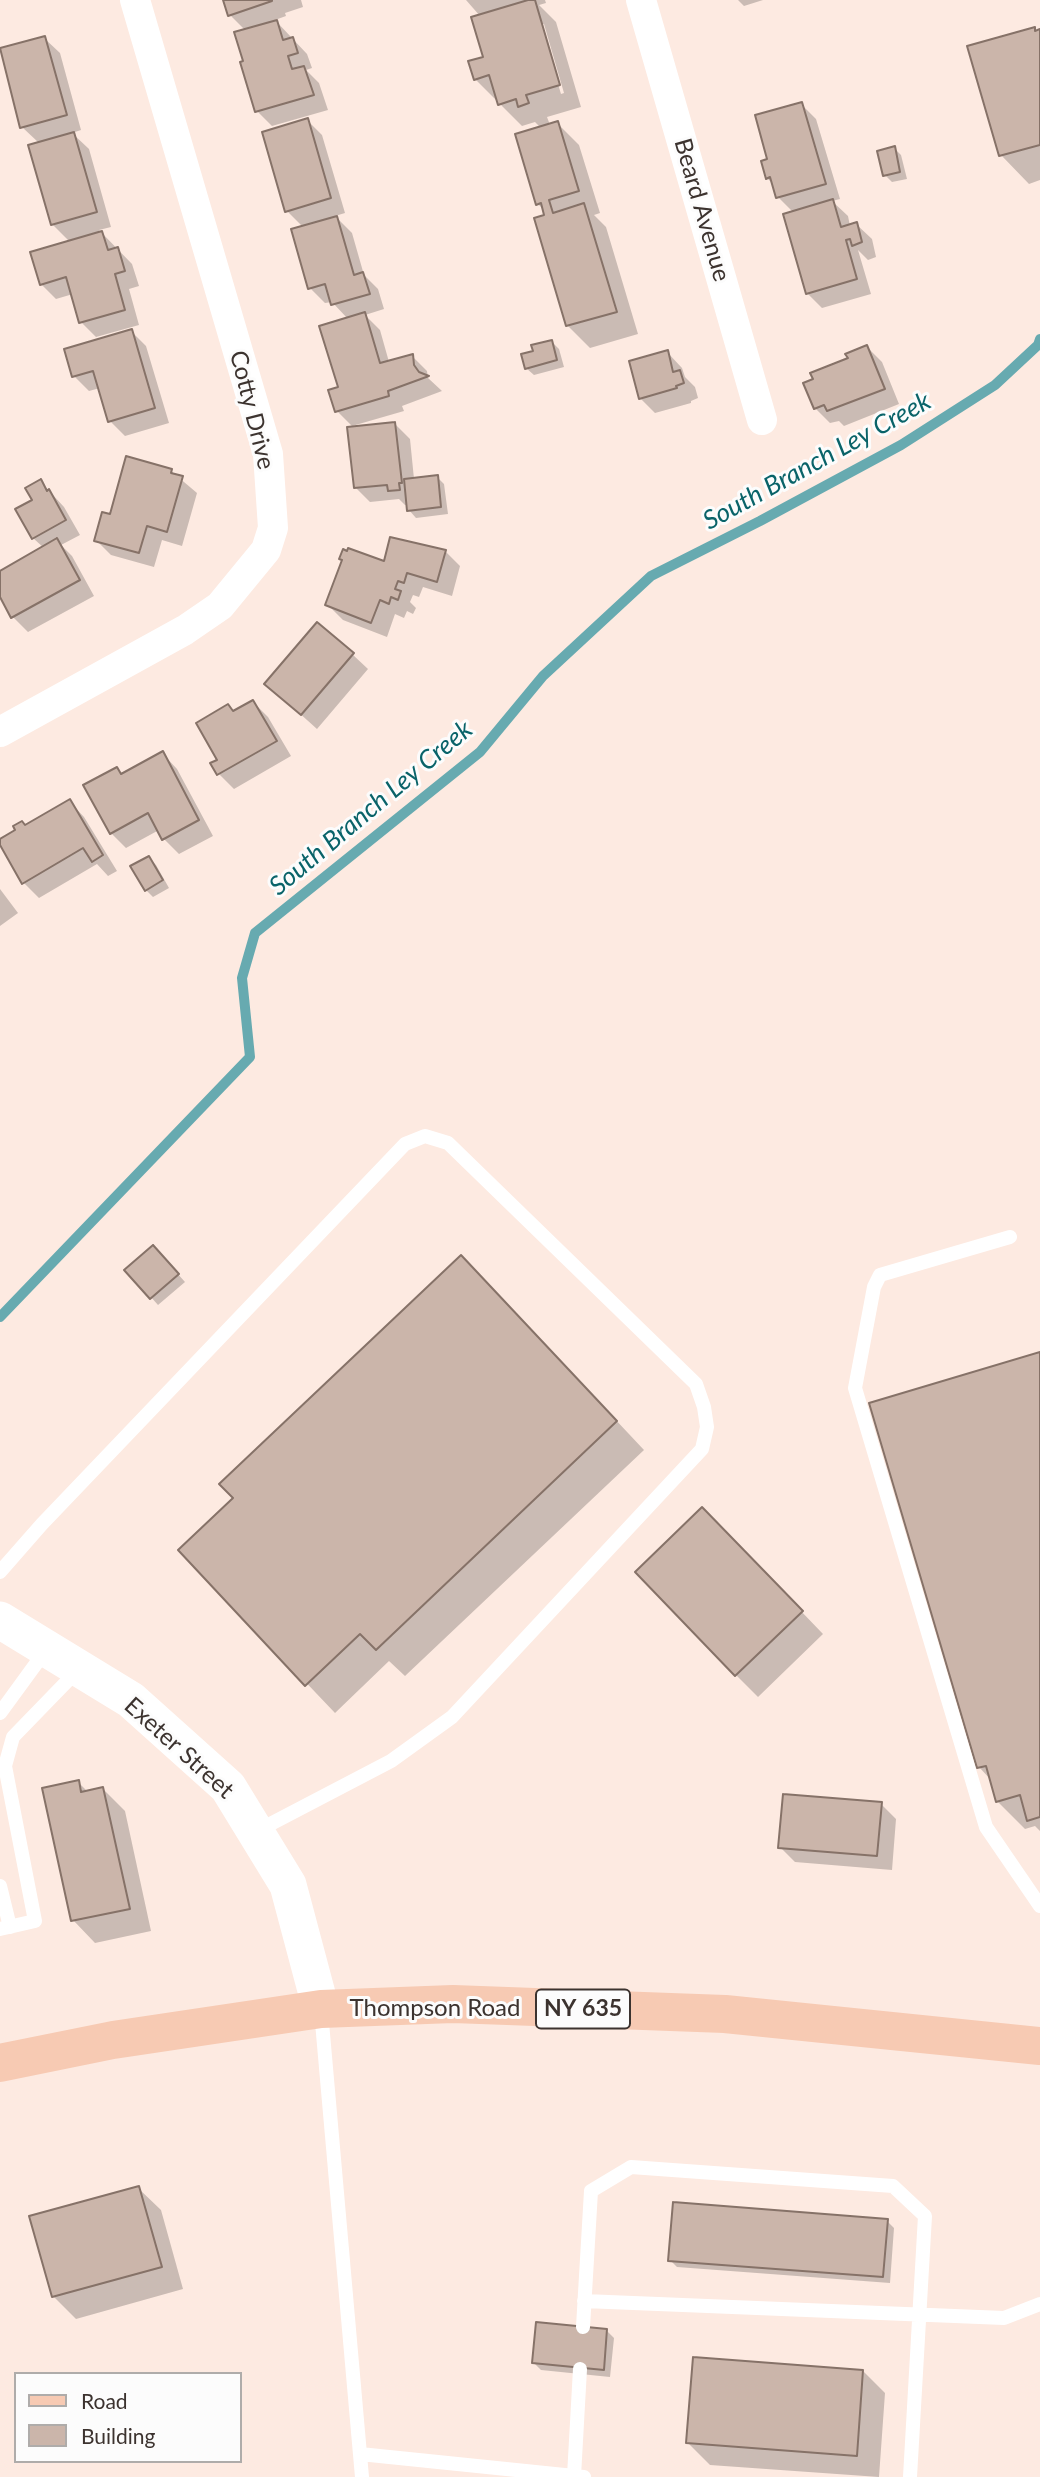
<!DOCTYPE html>
<style>
body{margin:0}
#map{position:relative;width:1040px;height:2477px;overflow:hidden;background:#fdeae1;font-family:Lato,sans-serif}
canvas{display:block}
.legend{position:absolute;left:14px;top:2372px;width:228px;height:91px;box-sizing:border-box;background:#fcfcfc;border:2px solid #afacaa;margin:0;padding:9px 12px;list-style:none;font-size:21px;color:#3c332f}
.legend li{display:flex;align-items:center;gap:14px;height:35px}
.legend b{width:35px;border:2px solid #afacaa}
</style>
<div id="map">
<canvas width="1040" height="2477"></canvas>
<ul class="legend">
<li><b style="height:9px;background:#f7cab3"></b>Road</li>
<li><b style="height:19px;background:#cbb5aa"></b>Building</li>
</ul>
</div>
<script>
const ctx = document.querySelector('canvas').getContext('2d');
ctx.lineJoin = 'round';
function paint(path, color) { ctx.fillStyle = color; ctx.fill(path, 'evenodd'); }
const shape = rows => new Path2D(rows.map(r => 'M' + r).join(''));
function trace(path, color, width, dash) { ctx.strokeStyle = color; ctx.lineWidth = width; ctx.lineCap = dash ? 'butt' : 'round'; ctx.setLineDash(dash || []); ctx.stroke(path); }
function drawText(font, color, halo, rows, align = 'center') {
  ctx.font = font + ' Lato,sans-serif'; ctx.lineWidth = 6; ctx.setLineDash([]); ctx.textBaseline = 'middle'; ctx.strokeStyle = halo; ctx.fillStyle = color; for (const [text, x, y, turn = 0] of rows) {
    ctx.save(); ctx.translate(x, y); ctx.rotate((+turn || 0) * Math.PI / 180); ctx.textAlign = isNaN(turn) ? turn : align; if (halo) ctx.strokeText(text, 0, 0); ctx.fillText(text, 0, 0); ctx.restore();
  }
}
const shadow = shape([
 [225,0,301,0,303,7,285,13,286,16,275,20,307,54,312,68,306,70,319,83,328,110,272,126,257,111,245,63,246,31,230,15],
 [466,0,545,0,546,3,539,5,556,22,581,107,547,117,550,125,557,123,579,145,600,213,594,215,606,227,638,334,590,348,568,326,536,219,546,216,545,211,538,204,541,128,535,122,522,126,475,79,485,58,480,16],
 [540,24,544,24,564,93,561,94],
 [738,0,763,0,744,6],
 [1034,29,1037,32,1040,31,1040,180,1029,184,1001,155],
 [44,38,60,53,81,130,72,133,89,149,111,227,99,230,132,264,139,286,129,289,139,325,96,337,81,322,73,294,56,299,41,284,70,242,52,224,39,143,22,127],
 [801,104,816,119,840,199,832,201,848,216,850,226,856,224,872,239,876,257,868,260,858,250,871,294,822,308,807,293,793,212,778,197,774,185,767,178,770,160],
 [307,120,322,135,345,213,335,216,352,233,364,275,378,289,384,309,365,315,380,330,389,362,412,356,427,371,428,378,442,391,402,406,404,411,352,426,337,411,348,319,332,302,325,303,310,288,303,227,287,211],
 [894,148,901,155,907,179,892,182,885,175],
 [131,331,146,346,169,423,125,436,110,421,100,388,89,391,74,376],
 [552,342,559,349,564,367,534,375,526,368,535,352],
 [867,347,882,362,899,404,844,426,839,421,830,423,815,408,850,359],
 [667,352,682,368,685,377,695,387,698,398,691,401,691,403,655,413,640,398],
 [395,424,410,439,414,479,437,477,444,484,448,514,416,518,409,510,408,505,405,505,399,499,370,502,355,487],
 [171,471,197,493,182,546,162,540,154,567,111,555,96,540,111,516],
 [40,481,64,507,80,535,61,545,72,556,94,596,28,632,13,617,0,594,0,573,44,548,33,538,35,501],
 [445,551,460,566,452,596,423,587,419,597,413,595,410,602,416,608,413,614,407,611,404,618,395,614,387,637,343,620,328,605,385,563],
 [352,654,368,669,317,729,267,684],
 [253,702,268,717,291,756,234,789,219,774,220,760,234,713],
 [162,753,177,769,213,836,179,854,164,839,159,830,126,848,111,833,116,769,122,775],
 [69,801,84,817,117,871,108,876,97,864,39,898,24,883,0,841],
 [149,858,156,865,169,888,153,897,146,890],
 [0,889,18,913,0,926],
 [160,1254,185,1282,158,1305,127,1270],
 [489,1285,644,1450,405,1676,389,1661,335,1713,180,1550],
 [1040,1354,1040,1831,1035,1826,1025,1829,997,1801,991,1780,979,1767],
 [724,1531,823,1634,758,1697,736,1675],
 [78,1782,88,1792,103,1789,125,1811,151,1931,95,1943,73,1920],
 [881,1804,896,1819,892,1870,795,1862,780,1847],
 [138,2188,161,2210,183,2289,76,2319,53,2296],
 [887,2221,894,2228,890,2283,677,2267,670,2260],
 [607,2331,614,2338,610,2377,541,2370,534,2363],
 [863,2371,885,2393,879,2477,710,2465,688,2443]
]);
const stream = shape([
 [0,1317,250,1057,242,978,255,933,480,752,543,676,651,576,760,521,901,445,995,385,1038,345,1040,339]
]);
const building = shape([
 [223,0,272,0,272,1,228,16,223,0],
 [528,0,535,0,560,85,526,95,529,103,518,107,516,99,498,105,489,75,474,80,468,61,483,57,471,17,528,0],
 [277,20,283,40,293,37,298,53,288,56,292,69,304,66,314,95,255,112,240,62,243,61,234,32,277,20],
 [1035,27,1035,31,1040,29,1040,145,999,156,967,46,1035,27],
 [45,36,67,115,20,128,0,48,45,36],
 [802,102,826,184,776,198,770,177,766,179,761,161,767,159,755,115,802,102],
 [308,118,331,198,285,212,262,132,308,118],
 [558,121,579,191,549,200,553,213,584,203,617,312,566,326,534,218,544,215,541,203,536,205,515,134,558,121],
 [74,132,97,212,51,225,28,145,74,132],
 [895,146,900,172,883,176,877,151,895,146],
 [833,199,841,227,857,222,862,242,852,246,850,239,846,240,857,279,806,294,783,214,833,199],
 [337,216,354,275,363,272,370,294,331,305,325,284,308,289,291,229,337,216],
 [102,231,108,250,118,247,125,271,115,274,125,310,79,323,66,277,40,285,30,252,102,231],
 [365,312,380,363,413,354,414,365,419,372,429,376,388,391,389,396,335,412,328,390,338,387,319,326,365,312],
 [132,329,155,408,108,422,93,371,72,377,64,349,132,329],
 [552,340,557,360,525,369,521,354,533,351,531,345,552,340],
 [867,345,885,389,827,411,824,405,814,409,803,383,813,379,810,373,848,358,845,354,867,345],
 [668,350,673,372,680,370,684,383,676,386,677,388,639,399,629,361,668,350],
 [395,422,402,483,399,483,400,490,388,491,387,485,354,488,347,427,395,422],
 [126,456,172,469,171,473,183,476,167,532,147,526,139,553,94,541,102,512,110,514,126,456],
 [438,475,441,507,407,511,404,479,438,475],
 [41,479,47,491,49,489,66,520,32,539,15,509,32,500,25,488,41,479],
 [390,537,446,550,437,582,407,573,404,583,398,581,395,589,401,591,398,600,391,597,389,604,380,600,371,623,325,605,342,560,339,559,343,549,347,551,348,548,384,561,390,537],
 [57,538,80,580,11,618,0,597,0,571,57,538],
 [317,622,354,653,301,715,264,684,317,622],
 [253,700,277,741,217,775,210,763,217,760,196,723,228,704,233,711,253,700],
 [163,751,199,820,162,840,148,813,110,834,83,785,117,767,121,774,163,751],
 [70,799,103,855,92,862,83,848,22,884,0,845,0,839,15,830,13,826,22,821,25,825,70,799],
 [149,856,163,880,145,891,130,866,149,856],
 [153,1245,179,1274,150,1299,124,1270,153,1245],
 [461,1255,617,1421,376,1650,360,1634,305,1686,178,1550,233,1498,219,1484,461,1255],
 [1040,1352,1040,1817,1027,1821,1020,1795,996,1802,986,1766,977,1768,869,1403,1040,1352],
 [702,1507,803,1611,735,1676,635,1572,702,1507],
 [79,1780,81,1792,103,1787,130,1909,71,1921,42,1788,79,1780],
 [783,1794,882,1802,877,1856,778,1848,783,1794],
 [139,2186,162,2267,52,2297,29,2216,139,2186],
 [673,2202,888,2219,883,2277,668,2261,673,2202],
 [536,2322,607,2329,604,2370,532,2363,536,2322],
 [693,2357,863,2370,857,2456,686,2443,693,2357]
]);
const service = shape([
 [1010,1237,880,1275,874,1287,855,1388,986,1827,1040,1906],
 [0,1572,42,1524,405,1144,425,1136,448,1143,696,1384,704,1407,707,1427,702,1449,452,1717,391,1761,257,1831],
 [0,1713,46,1650],
 [0,1886,10,1927],
 [0,1929,35,1921,5,1766,13,1737,78,1670],
 [321,2011,362,2477],
 [584,2301,1004,2318,1040,2304],
 [583,2327,591,2191,631,2167,893,2186,925,2216,910,2477],
 [360,2454,584,2477],
 [574,2476,580,2369]
]);
const minor = shape([
 [641,0,762,420],
 [0,732,185,630,220,606,266,550,273,528,268,454,135,0]
]);
const tertiary = shape([
 [0,1620,131,1700,228,1787,288,1885,321,2009]
]);
const primary = shape([
 [0,2063,113,2040,321,2009,453,2004,725,2014,1040,2046]
]);
const shields = [
 [583,2009,94]
];
const shieldNames = [
 ["NY 635",583,2009]
];
const streetNames = [
 ["Beard Avenue",702,210,74],
 ["Cotty Drive",252,410,76],
 ["Exeter Street",179,1748,42],
 ["Thompson Road",435,2008]
];
const waterNames = [
 ["South Branch Ley Creek",817,461,-29],
 ["South Branch Ley Creek",371,808,-40]
];
paint(shadow, '#0003');
trace(stream, '#67aab0', 10);
paint(building, '#cbb5aa');
trace(building, '#867268', 2);
trace(service, '#fff', 14);
trace(minor, '#fff', 30);
trace(tertiary, '#fff', 37);
trace(primary, '#f7cab3', 38);
for (const [x, y, w] of shields) { const box = new Path2D(); box.roundRect(x - w / 2, y - 19.5, w, 39, 5); ctx.fillStyle = '#fcfcfc'; ctx.fill(box); trace(box, '#3c332f', 2); }
drawText('bold 23px', '#3c332f', null, shieldNames);
drawText('24px', '#3c332f', '#fcfcfc', streetNames);
drawText('italic 26px', '#096369', '#fcfcfc', waterNames);
</script>
